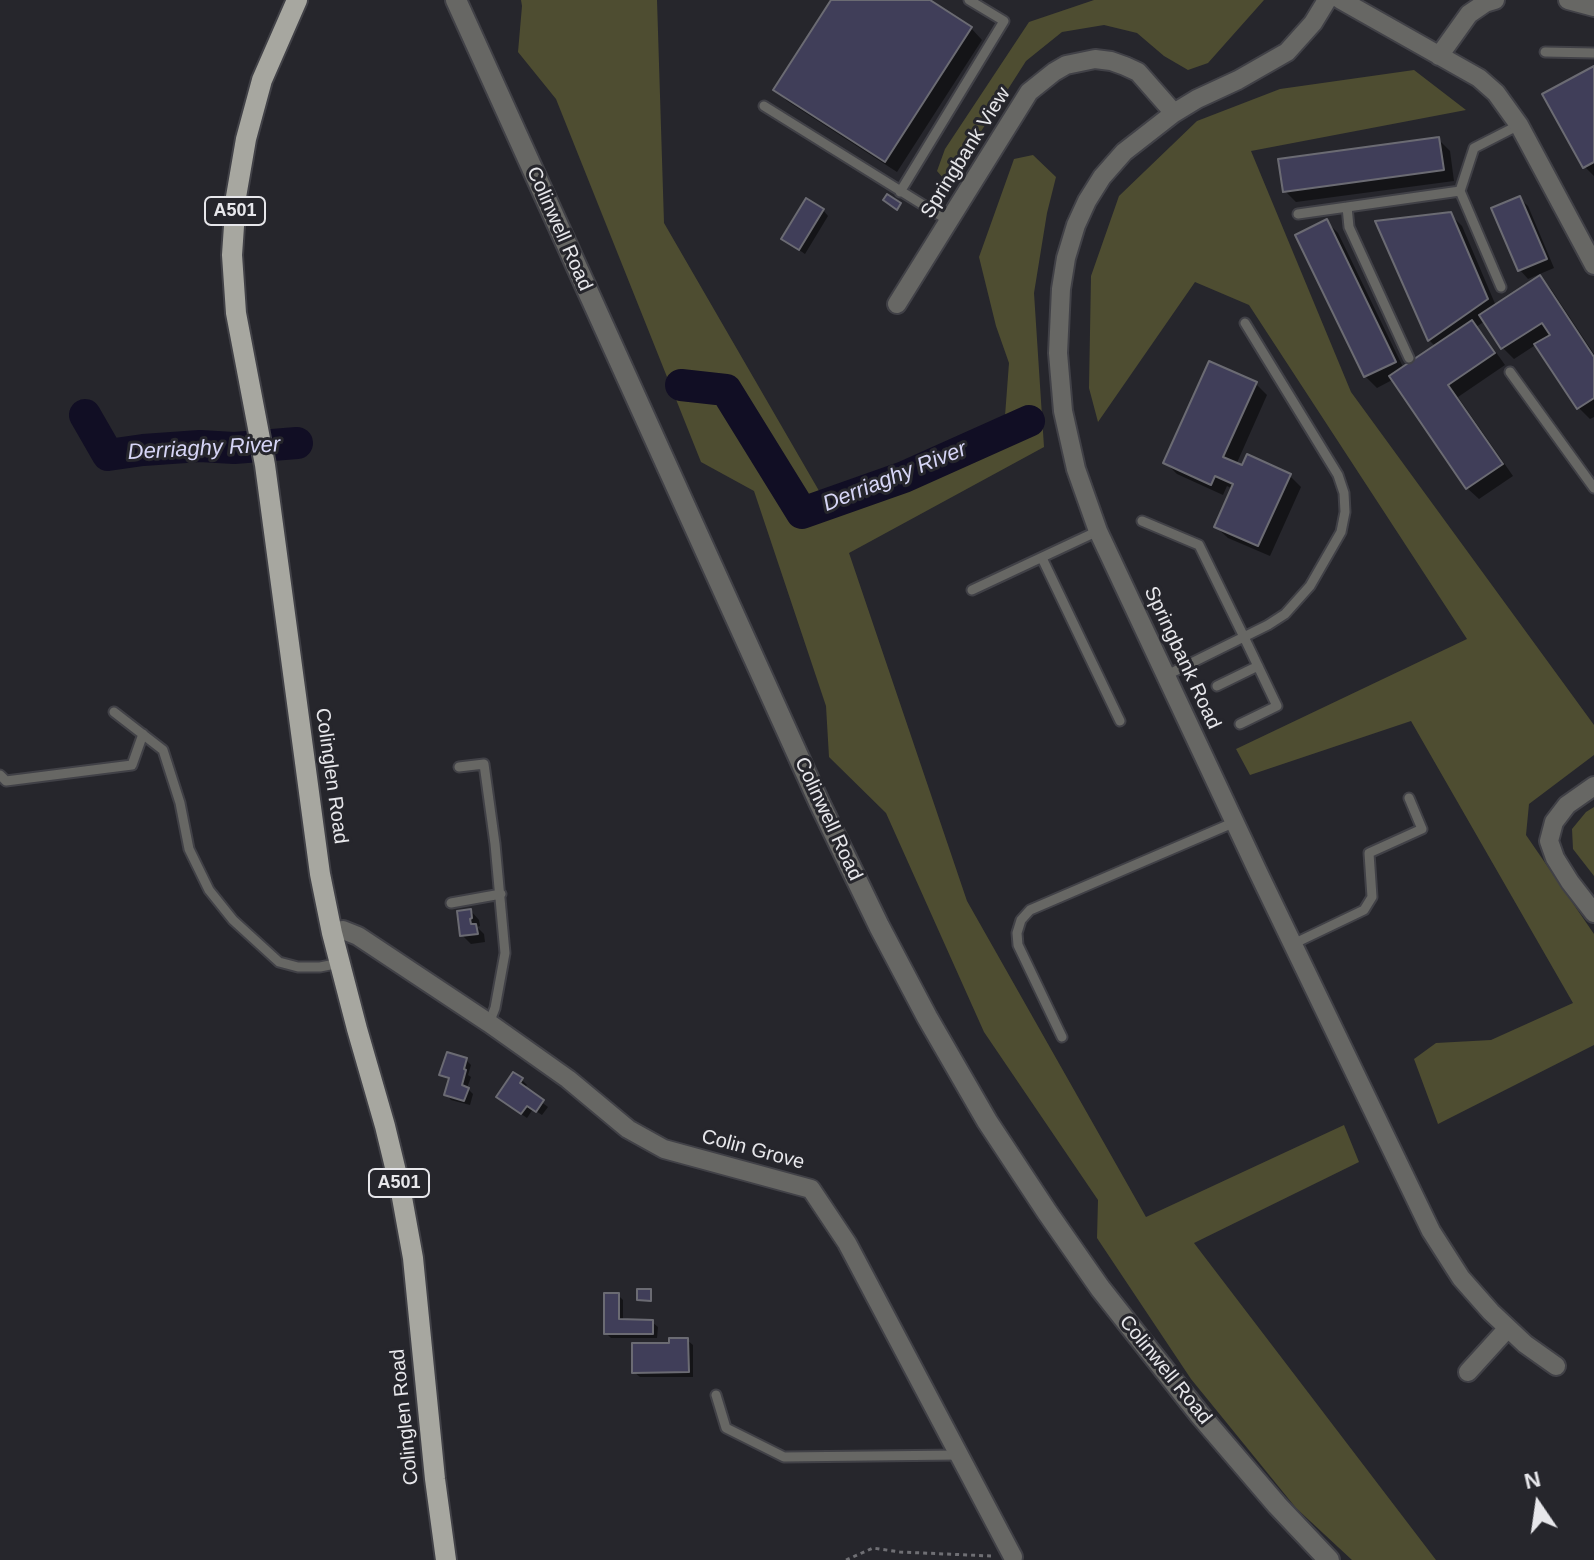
<!DOCTYPE html>
<style>
body{margin:0}
#map{position:relative;width:1594px;height:1560px;overflow:hidden;background:#26262c;font-family:Helvetica,sans-serif}
canvas{display:block}
.north{position:absolute;left:1498px;top:1464px;width:80px;height:80px;-webkit-text-stroke:6px #26262c;paint-order:stroke;rotate:347deg;font-size:22px;font-weight:700;line-height:32px;text-align:center;color:#e7e7eb}
.north::after{content:'';display:block;margin:auto;width:28px;height:36px;background:#e7e7eb;clip-path:polygon(50% 0,100% 100%,50% 72%,0 100%)}
</style>
<div id="map">
<canvas width="1594" height="1560"></canvas>
<div class="north">N</div>
</div>
<script>
const ctx = document.querySelector('canvas').getContext('2d');
ctx.lineJoin = 'round';
function paint(path, color) { ctx.fillStyle = color; ctx.fill(path, 'evenodd'); }
const shape = rows => new Path2D(rows.map(r => 'M' + r).join(''));
function trace(path, color, width, dash) { ctx.strokeStyle = color; ctx.lineWidth = width; ctx.lineCap = dash ? 'butt' : 'round'; ctx.setLineDash(dash || []); ctx.stroke(path); }
function drawText(font, color, halo, rows, align = 'center') {
  ctx.font = font + ' Helvetica,sans-serif'; ctx.lineWidth = 6; ctx.setLineDash([]); ctx.textBaseline = 'middle'; ctx.strokeStyle = halo; ctx.fillStyle = color; for (const [text, x, y, turn = 0] of rows) {
    ctx.save(); ctx.translate(x, y); ctx.rotate((+turn || 0) * Math.PI / 180); ctx.textAlign = isNaN(turn) ? turn : align; if (halo) ctx.strokeText(text, 0, 0); ctx.fillText(text, 0, 0); ctx.restore();
  }
}
const green = shape([
 [521,0,657,0,664,223,822,496,1005,416,1009,363,996,326,979,257,1014,159,1033,155,1056,177,1047,213,1034,293,1044,447,849,553,967,901,1146,1217,1344,1125,1359,1162,1194,1243,1436,1560,1352,1560,1296,1508,1191,1379,1097,1238,1098,1200,984,1032,886,813,829,757,826,706,754,491,701,462,556,99,518,52,522,6],
 [1094,0,1264,0,1208,63,1188,70,1164,56,1137,33,1104,25,1062,32,1026,61,980,133,962,170,944,179,937,171,945,149,1029,22],
 [1414,70,1466,110,1251,151,1351,392,1594,725,1594,755,1529,804,1526,835,1594,934,1594,1045,1438,1124,1414,1059,1436,1043,1491,1040,1573,1003,1411,721,1250,775,1236,749,1467,639,1249,305,1195,282,1098,422,1089,388,1091,276,1119,196,1197,121,1280,89],
 [1594,807,1594,876,1573,849,1572,829,1586,812]
]);
const shadow = shape([
 [833,0,927,0,971,28,982,40,897,172,787,101,776,89],
 [1594,68,1594,176,1585,167],
 [1438,139,1450,151,1454,181,1296,202,1285,191],
 [1519,198,1528,206,1554,268,1528,279,1520,270,1494,209],
 [823,210,828,216,805,254,783,239],
 [1450,214,1462,226,1496,306,1540,278,1551,289,1594,354,1594,417,1590,419,1579,408,1537,344,1514,359,1503,348,1485,321,1476,327,1483,334,1505,365,1458,397,1513,476,1479,499,1467,488,1394,379,1377,388,1365,376,1327,222,1338,233,1404,369,1436,347,1429,340],
 [1256,384,1267,395,1236,465,1243,468,1290,476,1301,487,1270,556,1228,538,1216,527,1233,489,1227,486,1223,495,1177,474,1166,463],
 [471,911,479,920,480,926,477,927,484,934,485,942,471,944,462,935],
 [466,1060,471,1065,468,1075,471,1077,467,1088,473,1094,470,1105,451,1100,446,1094,450,1081,442,1075],
 [522,1080,527,1085,524,1089,548,1107,542,1115,533,1109,527,1118,504,1102],
 [618,1295,623,1300,623,1321,652,1322,658,1327,657,1338,611,1338,606,1333],
 [687,1340,693,1345,693,1377,640,1377,634,1372,671,1345]
]);
const river = shape([
 [681,385,726,390,802,513,904,477,1029,421],
 [85,415,108,455,143,450,200,446,234,448,297,443]
]);
const building = shape([
 [831,0,930,0,972,27,885,162,773,90,831,0],
 [1594,66,1594,162,1583,168,1542,94,1594,66],
 [1439,137,1444,170,1283,192,1278,159,1439,137],
 [887,194,901,203,897,210,883,200,887,194],
 [1520,196,1547,259,1518,271,1491,208,1520,196],
 [806,198,824,209,799,250,781,239,806,198],
 [1451,212,1488,299,1428,341,1375,221,1451,212],
 [1327,219,1396,362,1364,377,1295,235,1327,219],
 [1540,275,1594,357,1594,398,1577,409,1534,344,1550,335,1542,323,1501,349,1479,315,1540,275],
 [1472,320,1495,353,1448,385,1503,464,1466,489,1389,376,1472,320],
 [1209,361,1257,382,1223,457,1242,465,1247,454,1291,474,1258,546,1214,527,1233,484,1215,476,1211,485,1163,463,1209,361],
 [471,909,472,918,470,919,471,924,476,924,478,934,460,936,457,911,471,909],
 [447,1052,467,1058,464,1069,466,1070,462,1085,469,1088,464,1101,444,1095,449,1078,439,1075,447,1052],
 [513,1072,523,1078,520,1083,544,1100,536,1112,527,1106,521,1114,496,1097,513,1072],
 [637,1289,651,1289,651,1301,637,1300,637,1289],
 [604,1293,619,1293,619,1319,653,1320,653,1334,604,1334,604,1293],
 [669,1338,688,1338,689,1372,632,1373,632,1343,669,1343,669,1338]
]);
const path = shape([
 [846,1560,873,1548,900,1552,991,1556]
]);
const service = shape([
 [1545,52,1594,53],
 [764,106,949,221],
 [1460,191,1501,287],
 [900,192,1004,21,969,0],
 [1347,207,1349,227,1409,358],
 [1298,214,1460,191,1474,148,1519,125],
 [1510,372,1594,488],
 [1142,521,1199,545,1244,637,1277,706,1240,724],
 [1042,558,1120,721],
 [972,590,1098,531],
 [1165,676,1268,625,1285,614,1310,586,1341,532,1345,512,1344,493,1338,475,1245,323],
 [1217,686,1258,666],
 [114,712,163,750,180,803,189,849,209,890,233,920,279,962,298,967,320,967,340,963],
 [459,767,484,764,495,844,505,953,495,1008,489,1023],
 [0,775,6,781,132,765,143,734],
 [451,903,501,894],
 [1293,944,1364,910,1372,897,1369,853,1422,829,1409,798],
 [1062,1037,1018,945,1017,933,1021,920,1030,910,1235,822],
 [716,1395,726,1428,784,1457,958,1455]
]);
const minor = shape([
 [1327,0,1313,23,1287,52,1238,80,1197,99,1174,113,1124,152,1102,177,1087,201,1076,225,1066,258,1061,289,1058,353,1063,411,1076,469,1098,531,1258,872,1431,1231,1461,1278,1491,1312,1525,1344,1556,1366],
 [1341,0,1479,78,1496,93,1519,125,1594,265],
 [1568,0,1594,7],
 [1439,56,1469,14,1485,3,1495,0],
 [897,304,1029,92,1054,72,1066,65,1095,59,1111,61,1125,66,1138,72,1174,113],
 [1594,786,1567,805,1554,822,1549,841,1555,858,1570,882,1594,913],
 [332,933,343,930,358,936,489,1023,568,1079,628,1129,664,1149,811,1189,847,1243,1013,1557],
 [1468,1372,1507,1329]
]);
const tertiary = shape([
 [456,0,819,802,879,926,927,1017,987,1121,1047,1212,1100,1288,1200,1415,1277,1505,1329,1560]
]);
const primary = shape([
 [297,0,262,80,246,139,236,197,232,255,236,313,265,465,320,874,332,933,357,1029,385,1126,401,1192,413,1258,435,1479,446,1560]
]);
const shields = [
 [235,211,60],
 [399,1183,60]
];
const shieldNames = [
 ["A501",235,211],
 ["A501",399,1183]
];
const streetNames = [
 ["Springbank View",966,153,-58],
 ["Colinwell Road",559,229,66],
 ["Springbank Road",1182,658,65],
 ["Colinglen Road",331,776,82],
 ["Colinwell Road",828,819,65],
 ["Colin Grove",753,1150,15],
 ["Colinwell Road",1165,1370,51],
 ["Colinglen Road",405,1417,-96]
];
const waterNames = [
 ["Derriaghy River",204,449,-3],
 ["Derriaghy River",895,477,-22]
];
paint(green, '#4e4d31');
paint(shadow, '#0007');
trace(river, '#110e24', 32);
paint(building, '#403e59');
trace(building, '#6b6b73', 2);
trace(service, '#414147', 13);
trace(minor, '#414147', 22);
trace(tertiary, '#414147', 24);
trace(primary, '#414147', 24);
trace(path, '#6f6f74', 3, [4, 4]);
trace(service, '#676764', 9);
trace(minor, '#676764', 18);
trace(tertiary, '#676764', 20);
trace(primary, '#a7a7a0', 20);
for (const [x, y, w] of shields) { const box = new Path2D(); box.roundRect(x - w / 2, y - 14, w, 28, 6); ctx.fillStyle = '#26262c'; ctx.fill(box); trace(box, '#e7e7eb', 2); }
drawText('bold 18px', '#e7e7eb', null, shieldNames);
drawText('20px', '#e7e7eb', '#26262c', streetNames);
drawText('italic 22px', '#d6d5f6', '#26262c', waterNames);
</script>
